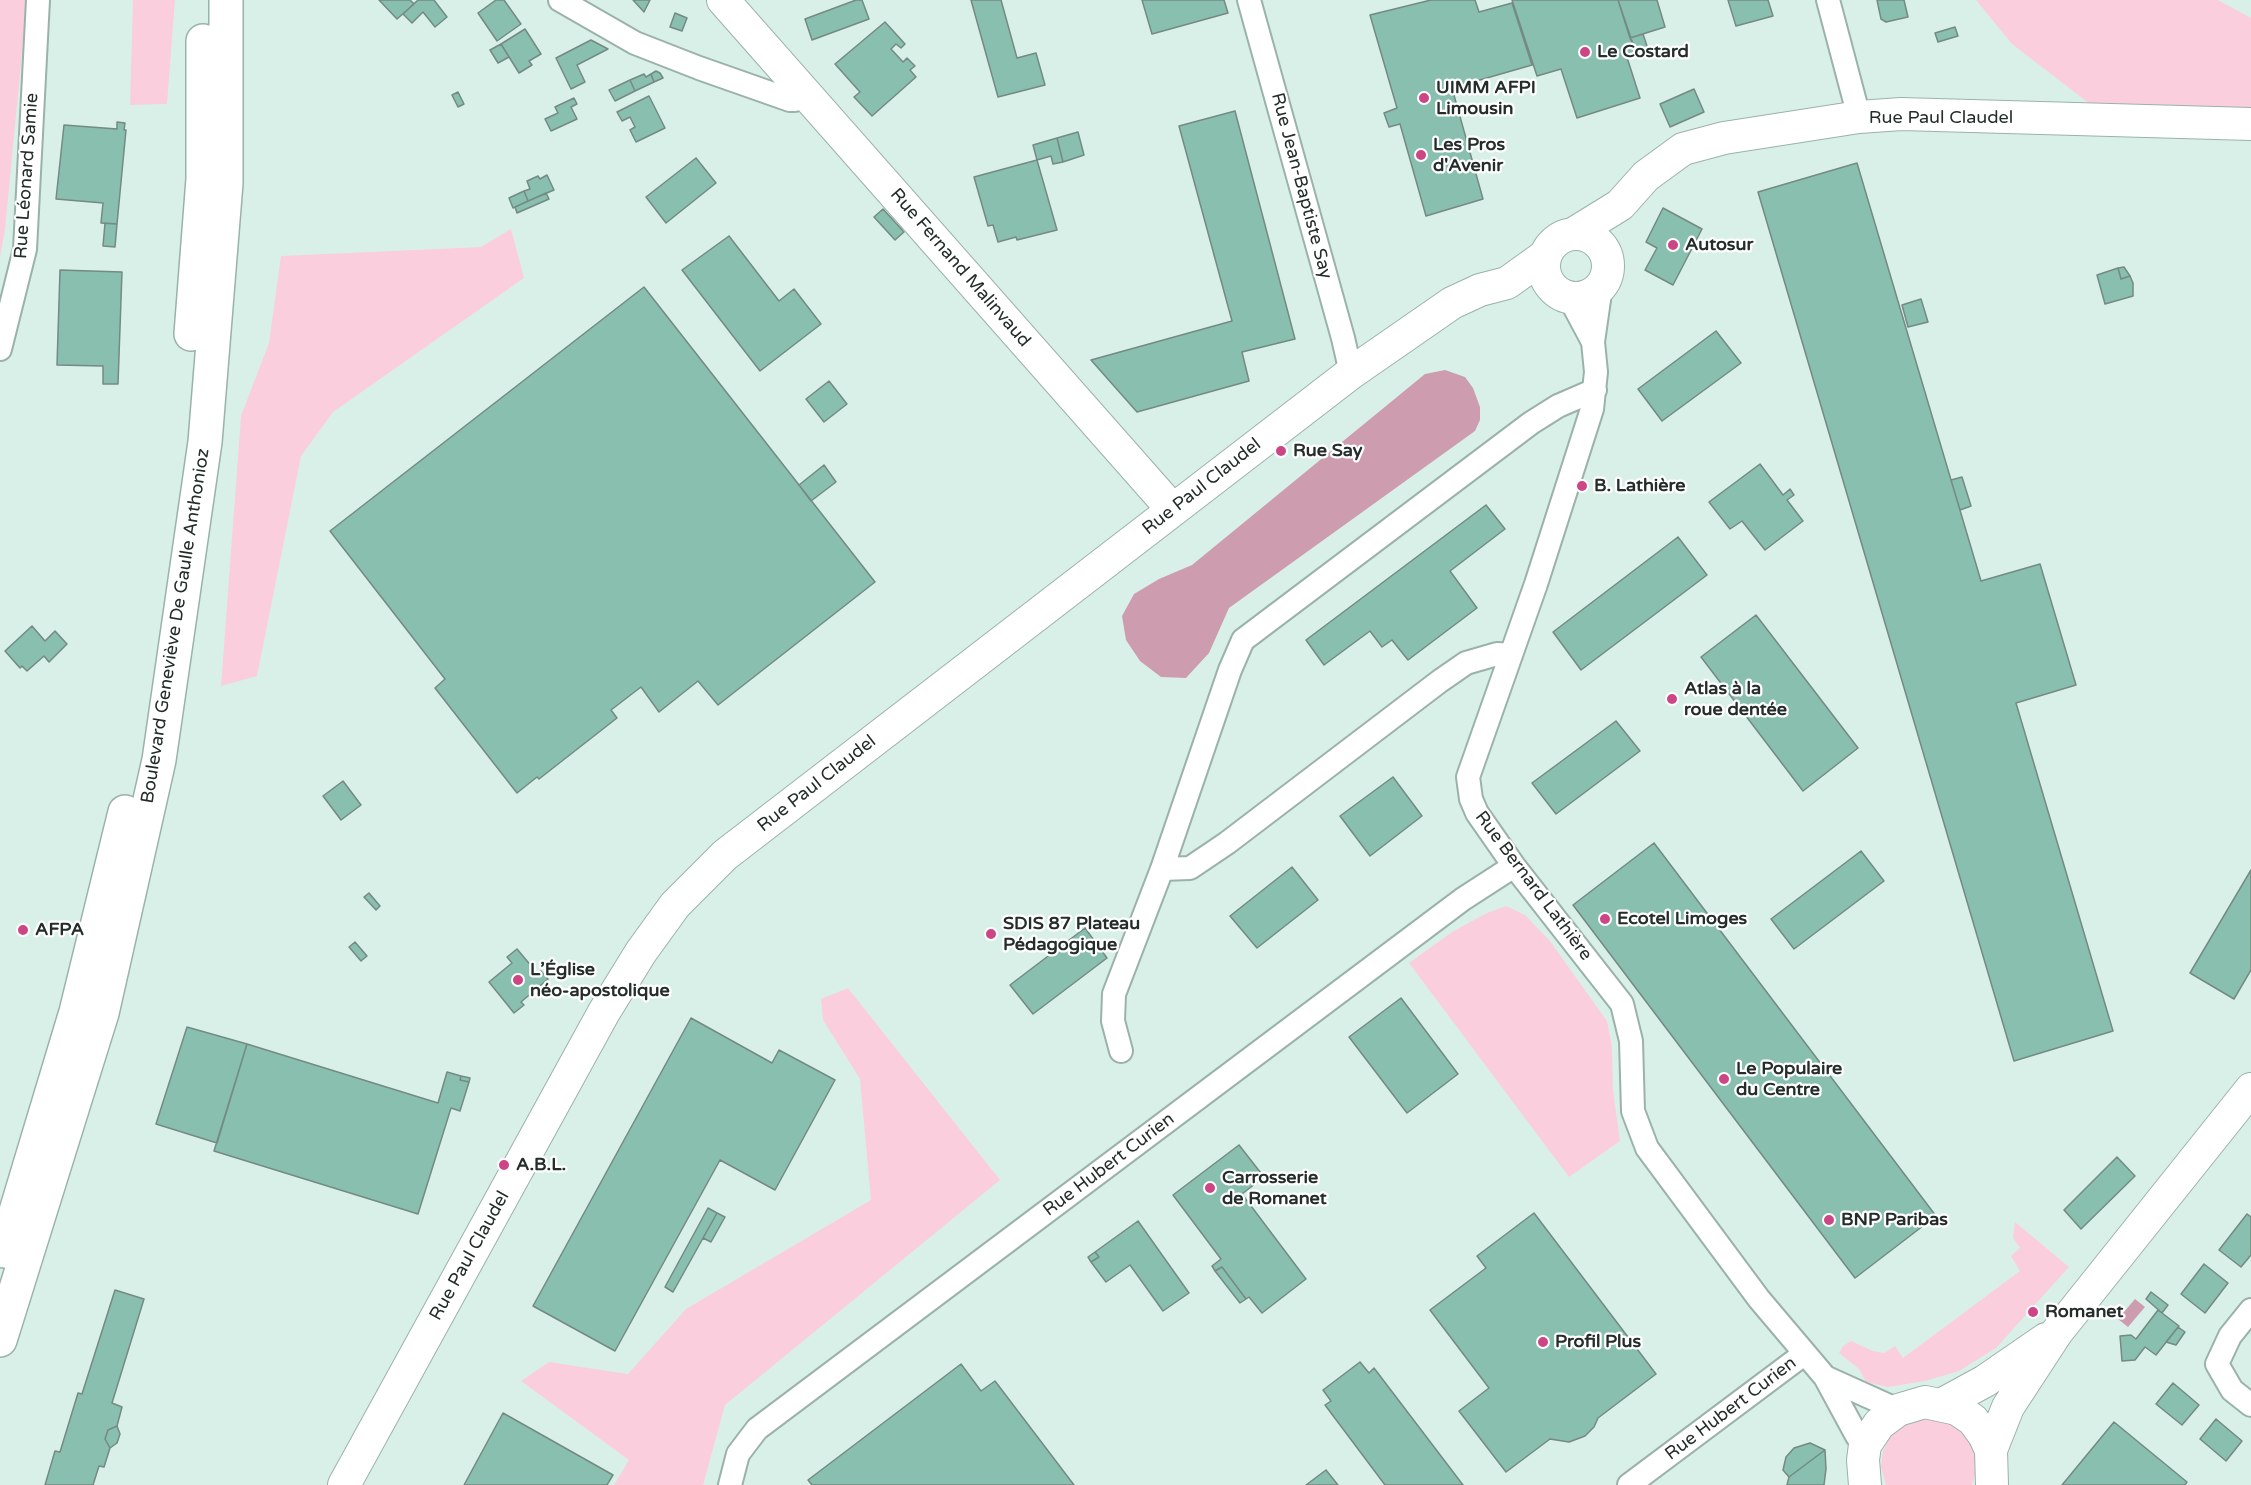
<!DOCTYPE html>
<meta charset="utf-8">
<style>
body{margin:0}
canvas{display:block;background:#d9f0e9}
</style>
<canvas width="2251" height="1485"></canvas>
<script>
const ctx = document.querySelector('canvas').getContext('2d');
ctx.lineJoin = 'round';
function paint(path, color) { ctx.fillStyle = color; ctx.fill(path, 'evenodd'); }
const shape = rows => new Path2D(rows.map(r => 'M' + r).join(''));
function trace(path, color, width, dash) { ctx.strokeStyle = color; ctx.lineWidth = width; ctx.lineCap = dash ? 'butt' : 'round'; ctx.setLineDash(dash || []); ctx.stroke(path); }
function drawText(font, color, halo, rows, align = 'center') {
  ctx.font = font + ' "Varela Round",sans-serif'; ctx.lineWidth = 4.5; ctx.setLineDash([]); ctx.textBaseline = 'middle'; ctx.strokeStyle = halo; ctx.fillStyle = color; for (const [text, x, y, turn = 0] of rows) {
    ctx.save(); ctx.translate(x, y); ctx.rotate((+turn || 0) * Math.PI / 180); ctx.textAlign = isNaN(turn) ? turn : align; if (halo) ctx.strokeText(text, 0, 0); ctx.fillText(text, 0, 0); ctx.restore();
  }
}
const green = shape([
 [0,0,27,0,5,230,0,257],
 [133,0,175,0,167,104,130,105],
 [1976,0,2218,0,2251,18,2251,112,2090,104,2012,44],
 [511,229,524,278,333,412,301,456,257,676,221,686,241,416,269,343,281,256,481,247],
 [1506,906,1525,915,1550,941,1607,1021,1612,1047,1613,1090,1620,1141,1569,1177,1409,963,1452,932,1487,913],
 [848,988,1000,1180,725,1405,703,1485,614,1485,629,1460,521,1381,549,1362,628,1374,686,1309,871,1200,860,1079,823,1020,821,999],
 [2015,1222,2069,1267,1996,1348,1959,1371,1925,1381,1888,1387,1866,1382,1859,1369,1839,1353,1843,1346,1851,1341,1873,1351,1884,1353,1895,1346,1903,1358,2020,1271,2011,1256,2020,1248,2013,1238],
 [1931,1417,1946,1420,1959,1428,1970,1440,1976,1455,1976,1471,1972,1485,1886,1485,1881,1467,1883,1451,1890,1437,1901,1426,1915,1419]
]);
const water = shape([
 [1445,370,1465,377,1473,388,1480,407,1480,420,1475,431,1229,608,1209,653,1186,678,1161,677,1140,661,1126,640,1122,616,1134,594,1159,579,1192,565,1425,374],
 [2135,1299,2145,1307,2128,1327,2118,1319]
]);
const building = shape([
 [379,0,410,0,414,4,397,19,379,0],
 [418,0,434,0,447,17,435,27,423,12,412,23,403,14,418,0],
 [496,0,504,0,521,24,497,41,478,13,496,0],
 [633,0,650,0,644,12,633,0],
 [856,0,862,0,869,19,812,40,805,19,856,0],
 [971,0,1001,0,1017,58,1036,53,1045,85,998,97,971,0],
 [1142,0,1224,0,1228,13,1152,34,1142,0],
 [1431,0,1475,0,1479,12,1512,3,1532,65,1452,88,1483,199,1426,216,1400,124,1389,127,1384,113,1397,108,1370,15,1431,0],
 [1512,0,1618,0,1633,44,1624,48,1640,98,1577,118,1561,69,1537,76,1512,0],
 [1618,0,1657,0,1665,27,1630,38,1618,0],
 [1728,0,1768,0,1773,16,1736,26,1728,0],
 [1877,0,1904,0,1908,17,1886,22,1881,19,1877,0],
 [675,13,687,18,682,31,670,27,675,13],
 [885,22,905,44,901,48,896,44,891,49,903,62,907,58,915,66,910,70,916,77,872,116,854,97,860,92,835,64,885,22],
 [1955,27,1958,36,1938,42,1935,33,1955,27],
 [525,29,541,54,529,61,532,65,519,73,501,44,525,29],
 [1643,34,1648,49,1626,56,1624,48,1633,44,1630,38,1643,34],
 [591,40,608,49,577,65,585,82,571,89,556,58,591,40],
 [501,44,509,57,498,63,490,50,501,44],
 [656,71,660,73,663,78,654,82,651,74,656,71],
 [644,74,646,77,651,74,654,82,635,91,630,80,644,74],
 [630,80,635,91,615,101,609,90,630,80],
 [1694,89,1704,112,1670,127,1660,104,1694,89],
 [458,92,464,104,458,107,452,95,458,92],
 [649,96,665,128,636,142,630,130,635,127,630,117,622,121,617,112,649,96],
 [574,98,577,104,571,107,577,119,551,131,545,119,558,113,555,107,574,98],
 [1235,111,1295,339,1242,352,1249,381,1137,412,1091,360,1232,321,1179,126,1235,111],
 [117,122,125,123,124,130,126,130,117,224,101,223,103,203,56,199,64,125,117,129,117,122],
 [1078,132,1084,155,1063,162,1057,138,1078,132],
 [1057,138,1063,162,1053,164,1051,156,1037,160,1033,145,1057,138],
 [696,158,716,183,666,223,646,197,696,158],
 [1037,160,1057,230,1017,240,1016,237,998,242,993,225,988,226,974,177,1037,160],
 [1857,163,1981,581,2040,564,2076,685,2016,703,2113,1031,2014,1061,1758,192,1857,163],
 [547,175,554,190,528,201,524,191,530,189,527,181,538,176,540,179,547,175],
 [524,191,528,201,513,208,509,198,524,191],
 [546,193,549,199,517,213,515,207,546,193],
 [1663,208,1702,229,1673,285,1645,270,1657,248,1646,242,1663,208],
 [883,209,904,232,895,240,874,217,883,209],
 [105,223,117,224,115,247,103,246,105,223],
 [729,236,779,301,794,289,821,324,760,371,682,270,729,236],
 [2124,267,2130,276,2121,279,2118,268,2124,267],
 [2118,268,2121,279,2130,276,2133,283,2133,296,2105,304,2097,275,2118,268],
 [60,270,122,272,118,384,103,384,103,366,57,365,60,270],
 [644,287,875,582,718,705,698,681,659,712,641,687,611,710,617,718,539,779,537,777,517,793,435,688,445,679,330,531,644,287],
 [1921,299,1928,322,1908,327,1902,305,1921,299],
 [1716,331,1741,363,1662,421,1638,389,1716,331],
 [829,381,847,404,824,422,806,399,829,381],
 [1760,464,1783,495,1790,489,1794,495,1787,500,1803,521,1765,550,1742,521,1730,529,1709,502,1760,464],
 [824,465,836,482,811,501,799,485,824,465],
 [1962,477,1971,506,1960,510,1951,480,1962,477],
 [1486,505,1505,529,1450,571,1477,608,1408,660,1392,640,1382,647,1370,631,1324,665,1306,640,1486,505],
 [1678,537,1707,575,1581,670,1553,632,1678,537],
 [1756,615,1858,748,1803,791,1701,657,1756,615],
 [32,626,45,641,55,631,67,644,49,662,44,656,27,671,22,666,20,668,5,651,32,626],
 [1616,721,1640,751,1556,814,1532,783,1616,721],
 [1393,777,1422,816,1370,856,1340,816,1393,777],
 [343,781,361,805,341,820,323,796,343,781],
 [1654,843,1936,1216,1855,1278,1573,905,1654,843],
 [1861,851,1884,881,1794,949,1771,919,1861,851],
 [1292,867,1318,900,1257,948,1230,916,1292,867],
 [2251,870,2251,970,2234,999,2190,973,2251,870],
 [369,893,380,906,376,910,364,897,369,893],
 [1085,928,1107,958,1033,1014,1010,985,1085,928],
 [355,942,367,956,361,961,349,947,355,942],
 [517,949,538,974,541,971,548,979,521,1002,524,1005,514,1013,489,982,512,963,507,957,517,949],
 [1401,998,1458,1074,1407,1113,1349,1037,1401,998],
 [691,1018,772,1063,779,1050,835,1080,775,1190,720,1160,615,1351,533,1306,691,1018],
 [187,1027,247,1044,217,1143,156,1124,187,1027],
 [247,1044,438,1103,447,1072,461,1076,460,1080,469,1082,460,1111,451,1108,418,1214,214,1151,247,1044],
 [461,1076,470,1078,469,1082,460,1080,461,1076],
 [1239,1145,1264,1177,1242,1194,1306,1279,1262,1313,1249,1297,1246,1299,1222,1267,1215,1271,1212,1266,1221,1259,1173,1195,1239,1145],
 [2117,1157,2135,1176,2081,1229,2064,1210,2117,1157],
 [708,1208,717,1213,673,1292,665,1287,708,1208],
 [717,1213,725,1217,711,1242,703,1238,717,1213],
 [1534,1213,1656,1374,1598,1418,1594,1427,1585,1436,1569,1442,1550,1439,1506,1472,1459,1411,1489,1388,1430,1310,1486,1268,1477,1256,1534,1213],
 [2247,1214,2251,1217,2251,1255,2241,1267,2219,1250,2247,1214],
 [1138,1221,1189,1293,1163,1311,1130,1265,1106,1282,1091,1262,1099,1257,1095,1252,1138,1221],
 [1095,1252,1099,1257,1091,1262,1088,1257,1095,1252],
 [2204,1264,2228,1283,2205,1313,2181,1294,2204,1264],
 [1222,1267,1246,1299,1240,1303,1215,1271,1222,1267],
 [115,1290,144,1299,112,1403,122,1407,117,1426,108,1430,105,1439,110,1448,104,1467,99,1466,93,1485,45,1485,55,1451,60,1452,78,1393,82,1394,115,1290],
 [2151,1292,2168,1305,2162,1313,2146,1299,2151,1292],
 [2158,1310,2179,1326,2156,1355,2145,1347,2135,1360,2122,1361,2120,1336,2131,1335,2136,1339,2158,1310],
 [2178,1327,2185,1332,2176,1345,2166,1342,2178,1327],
 [1360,1362,1369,1373,1374,1368,1463,1485,1385,1485,1325,1405,1331,1401,1323,1390,1360,1362],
 [961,1364,981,1391,995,1381,1074,1485,812,1485,808,1480,961,1364],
 [2173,1383,2199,1405,2182,1425,2156,1404,2173,1383],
 [503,1413,613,1475,607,1485,464,1485,503,1413],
 [2216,1419,2242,1441,2226,1461,2200,1439,2216,1419],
 [2114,1422,2187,1482,2185,1485,2062,1485,2114,1422],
 [117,1426,120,1434,117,1443,110,1448,105,1439,108,1430,117,1426],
 [1810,1443,1825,1450,1789,1477,1783,1470,1786,1457,1794,1448,1810,1443],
 [1825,1450,1826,1469,1824,1485,1787,1485,1789,1477,1825,1450],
 [1326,1470,1338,1485,1306,1485,1326,1470]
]);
const street = shape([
 [560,0,635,43,699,68,790,100,795,100,806,93],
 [1249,0,1343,338,1351,373],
 [1828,0,1859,117],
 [1601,286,1593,342,1596,372,1592,409,1536,584,1468,777,1471,799,1477,813,1514,866,1622,1004,1631,1041,1633,1111,1647,1148,1759,1299,1825,1377,1857,1436,1865,1445],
 [1569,297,1593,342],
 [0,349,25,249,38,0],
 [1162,869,1190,868,1227,843,1440,681,1466,663,1497,654,1511,655],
 [1121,1051,1113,1021,1114,994,1162,869,1230,670,1243,640,1531,423,1558,406,1595,390],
 [2251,1310,2230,1336,2217,1364,2232,1390,2251,1405],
 [1825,1377,1898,1410],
 [730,1485,738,1454,757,1429,1463,899,1514,866],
 [1629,1485,1804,1354]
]);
const secondary = shape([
 [723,0,1173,510],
 [1573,234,1620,205,1646,176,1683,149,1724,138,1859,117,1901,114,2251,124],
 '1544 266a32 32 0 1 1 64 0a32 32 0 1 1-64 0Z',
 [1941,1405,1985,1381,2046,1339],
 [1991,1450,2008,1407,2057,1332,2251,1089],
 [344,1485,604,1012,641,952,675,905,725,855,1351,373,1452,303,1480,290,1507,283,1546,255],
 [1865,1485,1863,1460,1865,1445,1879,1424,1898,1410,1925,1402,1957,1409,1973,1420,1984,1435,1991,1450,1992,1485]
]);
const primary = shape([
 [191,334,203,179,203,41],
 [4,1251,76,1012,125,812],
 [0,1340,102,1013,159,760,205,442,226,183,226,0]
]);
const markers = [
 [1585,52,6,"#cc4686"],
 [1424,98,6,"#cc4686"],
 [1421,155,6,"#cc4686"],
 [1673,245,6,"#cc4686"],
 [1281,451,6,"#cc4686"],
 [1582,486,6,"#cc4686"],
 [1672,699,6,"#cc4686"],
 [1605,919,6,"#cc4686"],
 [23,930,6,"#cc4686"],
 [991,934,6,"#cc4686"],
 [518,980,6,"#cc4686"],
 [1724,1079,6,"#cc4686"],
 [504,1165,6,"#cc4686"],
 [1210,1188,6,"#cc4686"],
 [1829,1220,6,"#cc4686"],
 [2033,1312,6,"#cc4686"],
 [1543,1342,6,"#cc4686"]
];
const poiNames = [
 ["Le Costard",1597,52],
 ["UIMM AFPI",1436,88],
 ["Limousin",1436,109],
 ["Les Pros",1433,145],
 ["d'Avenir",1433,166],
 ["Autosur",1685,245],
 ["Rue Say",1293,451],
 ["B. Lathière",1594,486],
 ["Atlas à la",1684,689],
 ["roue dentée",1684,710],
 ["Ecotel Limoges",1617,919],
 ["SDIS 87 Plateau",1003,924],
 ["Pédagogique",1003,945],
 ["AFPA",35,930],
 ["L’Église",530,970],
 ["néo-apostolique",530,991],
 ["Le Populaire",1736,1069],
 ["du Centre",1736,1090],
 ["A.B.L.",516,1165],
 ["Carrosserie",1222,1178],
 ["de Romanet",1222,1199],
 ["BNP Paribas",1841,1220],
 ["Romanet",2045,1312],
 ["Profil Plus",1555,1342]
];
const streetNames = [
 ["Rue Paul Claudel",1941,118],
 ["Rue Léonard Samie",27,176,-86],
 ["Rue Jean-Baptiste Say",1301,186,75],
 ["Rue Fernand Malinvaud",960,268,49],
 ["Rue Paul Claudel",1202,487,-38],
 ["Boulevard Geneviève De Gaulle Anthonioz",176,626,-81],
 ["Rue Paul Claudel",817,784,-38],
 ["Rue Bernard Lathière",1533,886,53],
 ["Rue Hubert Curien",1109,1165,-37],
 ["Rue Paul Claudel",470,1256,-61],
 ["Rue Hubert Curien",1731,1409,-37]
];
paint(green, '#fbcede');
paint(water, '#cd9daf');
paint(building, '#88bfaf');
trace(building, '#748a83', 1.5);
trace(street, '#9bb2ab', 26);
trace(secondary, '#9bb2ab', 34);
trace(primary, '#9bb2ab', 36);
trace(street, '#fff', 22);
trace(secondary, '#fff', 32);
trace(primary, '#fff', 33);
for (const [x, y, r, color] of markers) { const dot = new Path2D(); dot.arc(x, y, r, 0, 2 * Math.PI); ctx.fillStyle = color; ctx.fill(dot); trace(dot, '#fff', 2); }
drawText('bold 18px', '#242d2a', '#fff', poiNames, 'left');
drawText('18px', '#242d2a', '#fff', streetNames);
</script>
